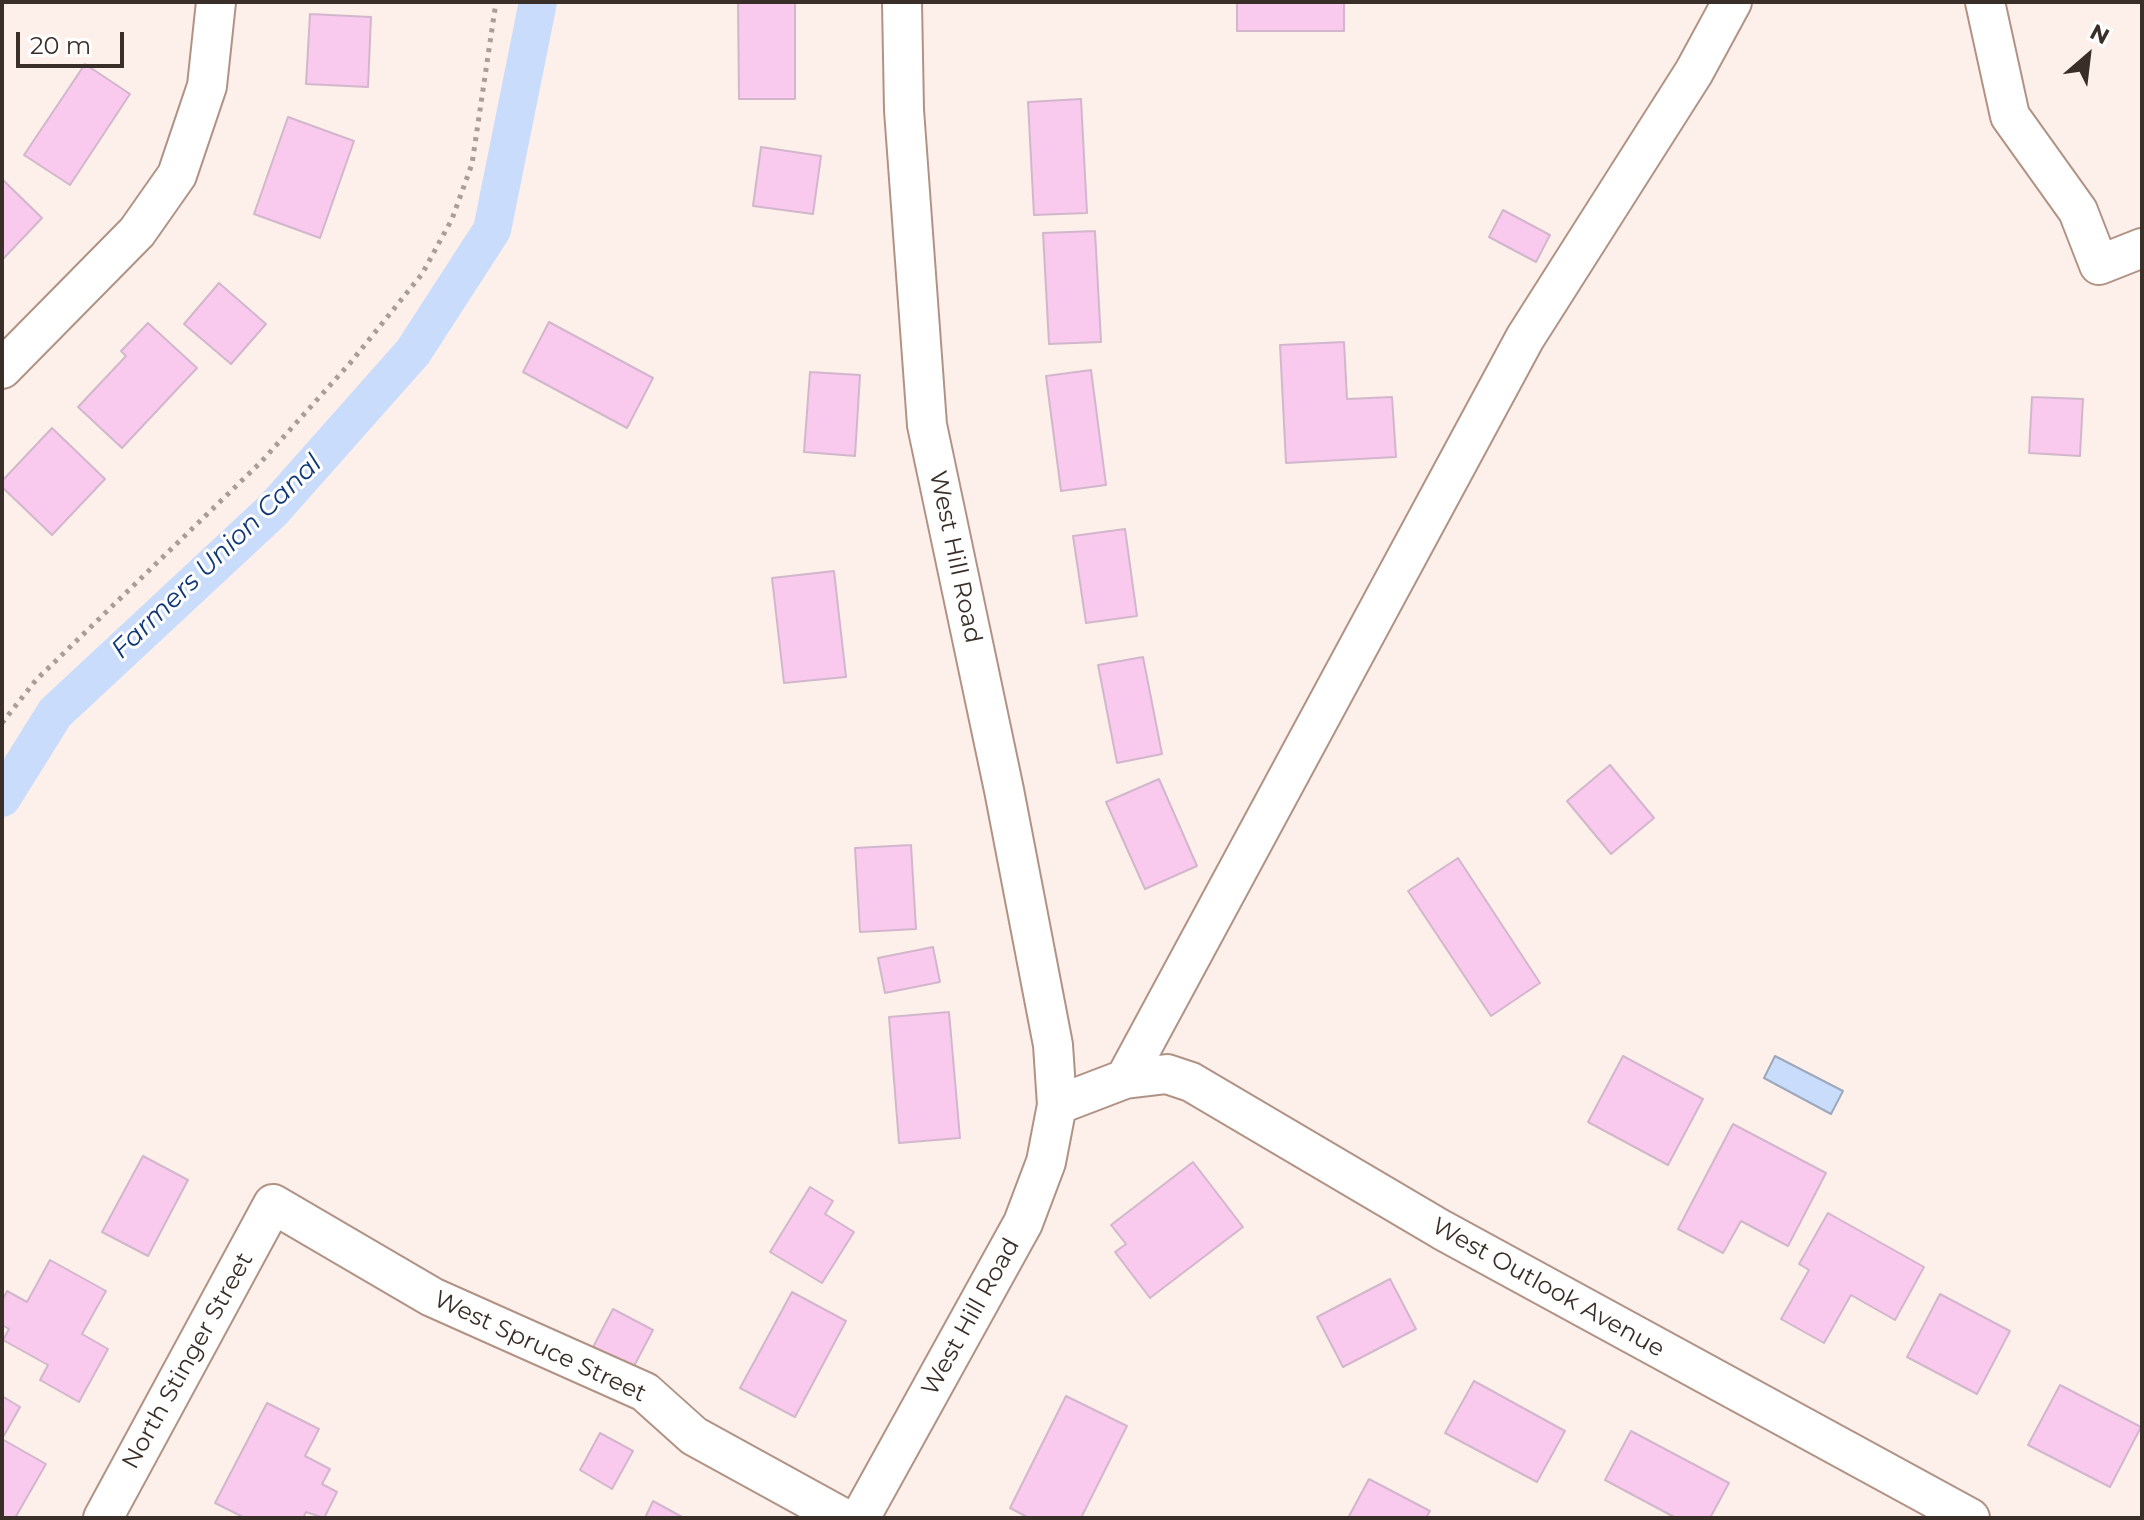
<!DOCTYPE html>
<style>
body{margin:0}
#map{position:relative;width:2144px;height:1520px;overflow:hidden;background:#fdf0ea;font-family:Montserrat,sans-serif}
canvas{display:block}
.frame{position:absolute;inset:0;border:4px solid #3a2e28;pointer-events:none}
.north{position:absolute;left:2048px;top:16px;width:80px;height:80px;-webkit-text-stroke:6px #fff;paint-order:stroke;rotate:28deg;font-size:22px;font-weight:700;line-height:32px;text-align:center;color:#3a2e28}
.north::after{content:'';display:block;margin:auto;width:28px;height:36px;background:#3a2e28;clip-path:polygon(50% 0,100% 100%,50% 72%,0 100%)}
.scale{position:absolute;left:16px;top:32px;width:108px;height:36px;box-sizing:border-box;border:4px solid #3a2e28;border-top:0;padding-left:10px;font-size:24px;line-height:28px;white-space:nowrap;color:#3a2e28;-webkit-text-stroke:6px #fff;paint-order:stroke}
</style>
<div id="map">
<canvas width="2144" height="1520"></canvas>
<div class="frame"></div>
<div class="north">N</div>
<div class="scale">20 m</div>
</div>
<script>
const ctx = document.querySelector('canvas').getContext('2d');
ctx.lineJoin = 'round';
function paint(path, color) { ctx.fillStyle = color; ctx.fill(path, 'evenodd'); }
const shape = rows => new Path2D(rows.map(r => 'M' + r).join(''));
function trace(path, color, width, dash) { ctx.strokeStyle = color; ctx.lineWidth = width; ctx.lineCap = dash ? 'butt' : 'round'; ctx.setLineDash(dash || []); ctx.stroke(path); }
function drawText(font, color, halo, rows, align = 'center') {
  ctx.font = font + ' Montserrat,sans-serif'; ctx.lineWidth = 6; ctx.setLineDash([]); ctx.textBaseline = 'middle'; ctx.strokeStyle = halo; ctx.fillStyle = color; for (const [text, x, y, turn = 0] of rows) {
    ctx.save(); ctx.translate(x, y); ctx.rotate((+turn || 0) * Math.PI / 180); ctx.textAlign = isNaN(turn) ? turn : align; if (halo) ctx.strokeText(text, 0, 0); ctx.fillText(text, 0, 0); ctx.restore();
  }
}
const water = shape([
 [1775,1056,1843,1091,1831,1114,1764,1078,1775,1056]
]);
const canal = shape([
 [2,798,55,713,273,510,413,352,492,230,538,2]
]);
const building = shape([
 [738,2,795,2,795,99,739,99,738,2],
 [1237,2,1344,2,1344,31,1237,31,1237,2],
 [310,14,371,17,368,87,306,84,310,14],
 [85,64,130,94,70,185,24,155,85,64],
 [1081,99,1087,213,1034,215,1028,102,1081,99],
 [288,117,354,141,320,238,254,214,288,117],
 [761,147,821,156,813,214,753,206,761,147],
 [2,179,42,218,2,260,2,179],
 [1503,210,1550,235,1536,262,1489,237,1503,210],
 [1095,231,1101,342,1049,344,1043,233,1095,231],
 [219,283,266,324,231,364,184,324,219,283],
 [549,322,653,378,627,428,523,372,549,322],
 [148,323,197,368,122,448,78,407,126,356,121,351,148,323],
 [1344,342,1347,399,1392,397,1396,457,1286,463,1280,345,1344,342],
 [1091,370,1106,485,1061,491,1046,376,1091,370],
 [810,372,860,375,855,456,804,452,810,372],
 [2032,397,2083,399,2080,456,2029,453,2032,397],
 [52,428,105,479,52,535,2,487,2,481,52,428],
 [1125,529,1137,616,1086,623,1073,536,1125,529],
 [834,571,846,677,784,683,772,578,834,571],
 [1143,657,1162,754,1117,763,1098,665,1143,657],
 [1610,765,1654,818,1611,854,1567,801,1610,765],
 [1159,779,1197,866,1145,889,1106,802,1159,779],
 [911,845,916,929,860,932,855,848,911,845],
 [1458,858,1540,983,1491,1016,1408,891,1458,858],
 [933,947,940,982,885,993,878,958,933,947],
 [949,1012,960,1138,899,1143,889,1017,949,1012],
 [1623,1056,1703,1099,1668,1165,1588,1122,1623,1056],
 [1733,1124,1826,1173,1788,1246,1741,1221,1723,1253,1678,1229,1733,1124],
 [143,1156,188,1180,148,1256,102,1232,143,1156],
 [1193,1162,1243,1227,1150,1298,1115,1252,1126,1244,1111,1225,1193,1162],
 [810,1187,833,1201,825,1214,854,1232,822,1283,770,1252,810,1187],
 [1828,1213,1924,1267,1895,1320,1851,1295,1824,1343,1781,1319,1809,1270,1799,1264,1828,1213],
 [50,1260,106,1291,82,1334,108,1349,79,1402,40,1380,48,1365,3,1340,9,1329,2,1325,2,1301,7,1291,27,1302,50,1260],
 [1390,1279,1416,1329,1343,1367,1317,1317,1390,1279],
 [792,1292,846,1321,795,1417,740,1388,792,1292],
 [1940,1294,2010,1331,1977,1394,1907,1357,1940,1294],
 [613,1309,653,1330,633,1368,593,1347,613,1309],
 [1474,1381,1565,1431,1537,1482,1445,1433,1474,1381],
 [2060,1385,2141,1427,2110,1487,2028,1445,2060,1385],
 [2,1396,20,1407,2,1439,2,1396],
 [1066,1396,1127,1426,1081,1518,1029,1518,1010,1508,1066,1396],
 [267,1403,319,1429,305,1456,330,1469,322,1484,337,1492,324,1518,306,1512,303,1518,245,1518,215,1503,267,1403],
 [1631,1431,1729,1483,1710,1518,1676,1518,1605,1480,1631,1431],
 [600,1433,633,1451,612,1489,580,1470,600,1433],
 [2,1439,46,1464,15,1518,2,1518,2,1439],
 [1369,1479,1430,1511,1426,1518,1348,1518,1369,1479],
 [653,1501,684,1518,645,1518,653,1501]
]);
const path = shape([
 [2,723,36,680,261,462,351,362,422,274,452,219,472,164,496,2]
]);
const minor = shape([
 [1985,2,2010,116,2078,211,2099,265,2142,248],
 [2,369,137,232,177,175,207,86,216,2],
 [1125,1079,1525,338,1694,72,1732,2],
 [1057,1105,1125,1079,1167,1074,1191,1082,1442,1230,1970,1518],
 [103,1518,273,1204,432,1297,645,1392,694,1436,843,1518],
 [860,1518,1023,1223,1046,1162,1057,1105,1053,1045,1004,790,927,425,904,110,902,2]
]);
const streetNames = [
 ["West Hill Road",955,557,78],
 ["West Outlook Avenue",1548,1288,29],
 ["West Hill Road",971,1317,-61],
 ["West Spruce Street",540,1347,25],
 ["North Stinger Street",188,1361,-61]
];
const waterNames = [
 ["Farmers Union Canal",217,557,-44]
];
paint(water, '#c9dcfc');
trace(water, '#9ea8bc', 2);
trace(canal, '#c9dcfc', 38);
paint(building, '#f9c9ee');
trace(building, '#d2b7cc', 2);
trace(minor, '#b19385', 42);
trace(path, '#a99d97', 5, [4, 6]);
trace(minor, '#fff', 38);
drawText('24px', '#3a2e28', '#fff', streetNames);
drawText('italic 26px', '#103879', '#fff', waterNames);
</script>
